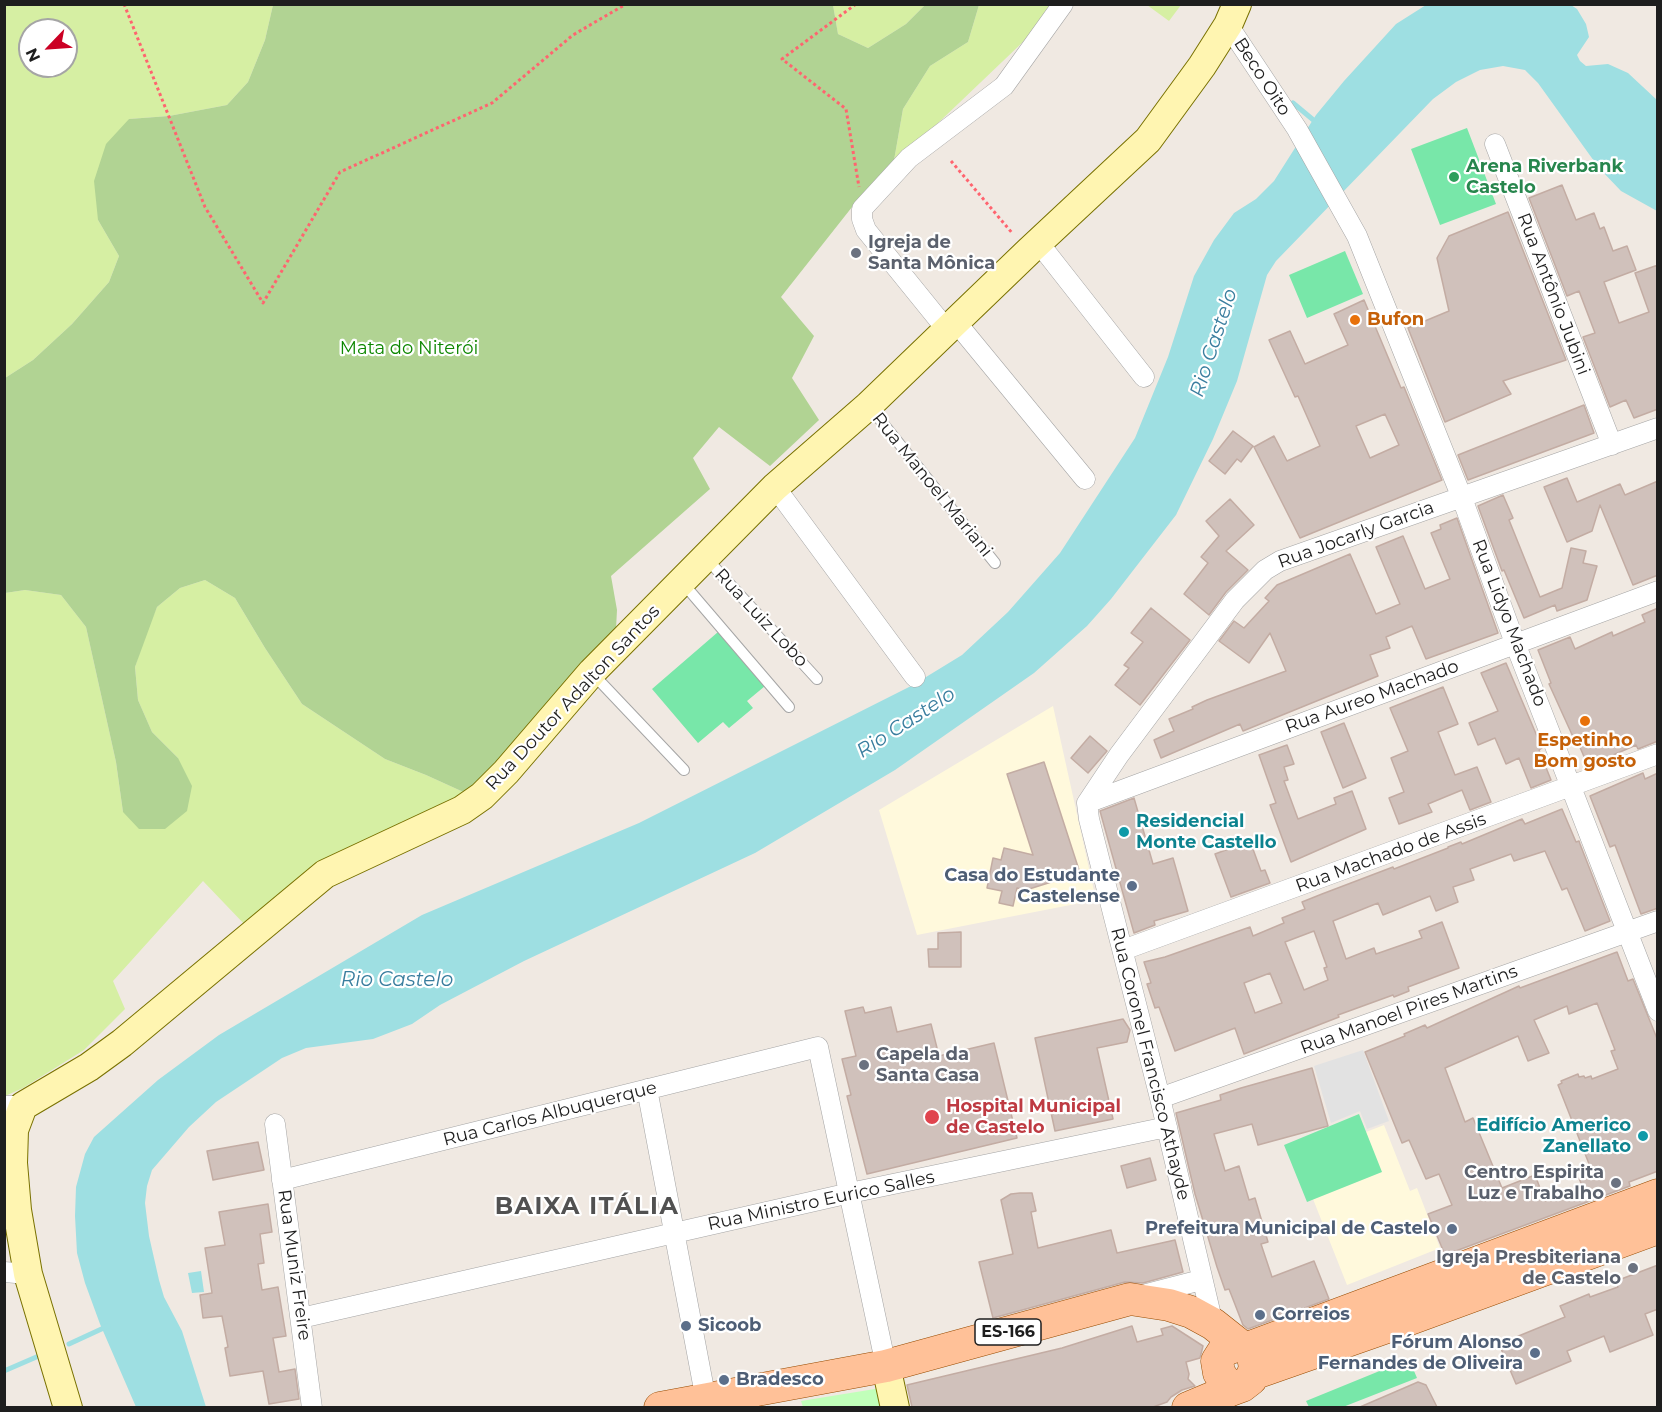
<!DOCTYPE html>
<meta charset="utf-8">
<style>
body{margin:0}
#map{position:relative;width:1662px;height:1412px;overflow:hidden;background:#f0e9e2;font-family:Montserrat,sans-serif}
canvas{display:block}
.frame{position:absolute;inset:0;border:6px solid #1e1e1e;pointer-events:none}
.north{position:absolute;left:18px;top:18px;width:60px;height:60px;box-sizing:border-box;background:#fff;border:2px solid #a5a5a5;border-radius:50%;rotate:245deg;font-size:16px;font-weight:700;line-height:24px;text-align:center;color:#1e1e1e}
.north::after{content:'';display:block;margin:auto;width:21px;height:27px;background:#cb0024;clip-path:polygon(50% 0,100% 100%,50% 72%,0 100%)}
</style>
<div id="map">
<canvas width="1662" height="1412"></canvas>
<div class="frame"></div>
<div class="north">N</div>
</div>
<script>
const ctx = document.querySelector('canvas').getContext('2d');
ctx.lineJoin = 'round';
function paint(path, color) { ctx.fillStyle = color; ctx.fill(path, 'evenodd'); }
const shape = rows => new Path2D(rows.map(r => 'M' + r).join(''));
function trace(path, color, width, dash) { ctx.strokeStyle = color; ctx.lineWidth = width; ctx.lineCap = dash ? 'butt' : 'round'; ctx.setLineDash(dash || []); ctx.stroke(path); }
function drawText(font, color, halo, rows, align = 'center') {
  ctx.font = font + ' Montserrat,sans-serif'; ctx.lineWidth = 4.5; ctx.setLineDash([]); ctx.textBaseline = 'middle'; ctx.strokeStyle = halo; ctx.fillStyle = color; for (const [text, x, y, turn = 0] of rows) {
    ctx.save(); ctx.translate(x, y); ctx.rotate((+turn || 0) * Math.PI / 180); ctx.textAlign = isNaN(turn) ? turn : align; if (halo) ctx.strokeText(text, 0, 0); ctx.fillText(text, 0, 0); ctx.restore();
  }
}
const education = shape([
 [1053,706,1096,900,917,935,879,810],
 [1384,1125,1410,1191,1417,1188,1440,1248,1347,1285,1313,1199,1381,1172,1366,1132]
]);
const grass = shape([
 [5,5,273,5,265,40,248,82,227,105,169,116,129,119,98,220,119,256,109,282,72,324,33,360,5,378],
 [30,30,66,30,66,66,30,66],
 [833,5,925,5,906,24,868,48,838,34],
 [979,5,1050,5,1025,40,893,166,903,109,930,66,968,42],
 [1147,5,1181,5,1169,21],
 [205,580,235,598,265,648,302,704,385,759,426,775,470,795,247,927,203,881,113,981,125,1009,84,1050,23,1088,5,1096,5,593,25,590,61,595,86,627,116,762,123,812,178,758,152,732,138,700,135,667,147,630,157,607,180,588]
]);
const forest = shape([
 [273,5,833,5,838,34,868,48,906,24,925,5,979,5,968,42,930,66,903,109,893,166,856,202,781,297,814,336,792,378,819,420,770,466,719,427,693,458,710,489,611,576,617,610,616,629,470,795,426,775,385,759,302,704,265,648,235,598,205,580,180,588,157,607,135,667,138,700,152,732,178,758,192,786,187,811,165,829,139,829,123,812,116,762,86,627,61,595,25,590,5,593,5,378,33,360,72,324,109,282,119,256,98,220,94,181,106,144,129,119,169,116,227,105,248,82,265,40]
]);
const park = shape([
 [881,1388,884,1407,803,1407,801,1401]
]);
const pitch = shape([
 [1467,128,1496,204,1440,225,1411,149],
 [1345,251,1363,294,1307,318,1289,275],
 [718,632,765,686,747,701,753,708,729,728,723,722,698,743,652,689],
 [1359,1114,1382,1172,1307,1202,1284,1145],
 [1409,1359,1417,1378,1343,1407,1309,1407,1306,1401]
]);
const parking = shape([
 [1363,1050,1389,1121,1367,1129,1360,1111,1331,1123,1314,1066]
]);
const water = shape([
 [1426,5,1571,5,1577,9,1586,24,1589,37,1577,55,1580,61,1586,66,1608,64,1628,73,1657,100,1657,211,1621,191,1599,168,1538,83,1525,70,1503,66,1480,70,1456,82,1433,99,1276,261,1267,275,1237,381,1213,439,1176,515,1111,599,1087,626,1034,673,895,770,755,853,524,961,440,1005,412,1024,373,1039,306,1048,282,1058,216,1102,189,1127,152,1170,147,1186,145,1203,149,1236,159,1280,164,1297,182,1331,206,1407,136,1407,100,1324,85,1283,77,1253,75,1216,76,1187,85,1154,94,1137,158,1080,219,1035,422,915,639,823,913,685,962,655,1008,612,1060,553,1135,438,1168,357,1194,276,1214,240,1234,213,1256,199,1274,181,1316,115,1344,81,1396,24],
 [201,1271,204,1292,192,1293,188,1273]
]);
const stream = shape([
 [1293,103,1317,123],
 [69,1344,108,1326],
 [4,1371,41,1355]
]);
const building = shape([
 [1562,185,1576,220,1594,213,1600,229,1604,227,1613,251,1627,246,1636,270,1604,282,1619,323,1649,312,1635,273,1658,265,1658,409,1634,418,1626,400,1610,407,1583,337,1595,333,1579,291,1567,296,1529,198,1562,185],
 [1508,212,1566,360,1503,381,1511,394,1445,422,1408,328,1449,311,1437,258,1449,236,1508,212],
 [1364,300,1401,388,1404,387,1442,480,1300,538,1254,447,1274,436,1287,461,1320,446,1298,396,1295,397,1269,340,1290,331,1305,364,1348,345,1334,314,1364,300],
 [1385,414,1399,445,1370,458,1356,426,1385,414],
 [1584,405,1594,433,1468,480,1458,455,1584,405],
 [1233,431,1253,446,1241,462,1237,459,1225,474,1209,461,1233,431],
 [1567,478,1577,502,1620,484,1625,495,1658,481,1658,575,1633,585,1600,505,1592,531,1567,542,1544,487,1567,478],
 [1503,495,1513,518,1509,520,1540,597,1562,588,1571,548,1586,551,1583,563,1597,566,1587,600,1557,611,1555,605,1524,618,1504,570,1502,571,1478,506,1503,495],
 [1230,499,1254,525,1226,551,1248,570,1226,592,1209,615,1184,594,1208,563,1201,557,1219,536,1206,521,1230,499],
 [1457,518,1498,633,1426,659,1412,626,1386,637,1390,648,1370,655,1378,676,1243,731,1240,724,1161,758,1154,740,1174,731,1169,719,1193,709,1192,707,1207,700,1286,671,1270,633,1249,663,1219,641,1234,621,1244,628,1269,601,1265,598,1277,585,1350,554,1376,614,1400,604,1376,547,1403,536,1425,589,1450,579,1431,533,1441,529,1440,525,1457,518],
 [1151,608,1190,640,1140,705,1115,685,1129,668,1124,665,1143,642,1131,633,1151,608],
 [1658,608,1658,741,1638,749,1636,745,1588,766,1576,738,1574,739,1549,684,1551,683,1538,650,1570,637,1575,649,1612,632,1613,636,1645,622,1642,615,1658,608],
 [1506,663,1542,748,1539,750,1551,780,1531,788,1519,758,1506,764,1495,738,1478,745,1469,723,1498,711,1481,673,1506,663],
 [1443,687,1458,724,1438,732,1455,775,1477,767,1491,802,1470,810,1462,790,1428,804,1432,812,1399,824,1389,798,1404,792,1391,758,1408,751,1390,708,1443,687],
 [1344,723,1366,778,1343,788,1321,732,1344,723],
 [1090,736,1107,751,1088,773,1071,758,1090,736],
 [1287,745,1294,764,1284,767,1288,780,1284,781,1298,819,1336,804,1334,798,1352,791,1366,829,1291,862,1270,805,1276,803,1259,755,1287,745],
 [1044,762,1080,873,1026,890,1017,888,1013,906,999,903,1002,891,987,888,993,858,1001,860,1004,848,1033,855,1007,774,1044,762],
 [1643,773,1645,779,1658,773,1658,908,1641,914,1615,845,1610,847,1590,796,1643,773],
 [1134,798,1153,864,1173,858,1188,911,1154,921,1155,925,1134,933,1100,811,1134,798],
 [1562,809,1576,842,1579,841,1580,844,1610,921,1585,931,1567,888,1562,890,1545,851,1514,861,1511,854,1470,869,1474,880,1453,887,1458,902,1436,911,1430,896,1383,915,1378,903,1333,921,1346,959,1374,948,1376,954,1422,938,1419,931,1442,922,1459,968,1408,987,1409,991,1394,997,1393,995,1338,1015,1339,1017,1244,1054,1235,1028,1175,1051,1159,1007,1155,1008,1147,984,1151,983,1144,962,1165,957,1250,927,1253,936,1284,923,1282,918,1305,909,1302,902,1322,894,1393,867,1394,869,1448,848,1448,847,1461,842,1462,844,1522,819,1525,824,1562,809],
 [1314,931,1327,967,1324,968,1328,980,1304,990,1285,942,1314,931],
 [1270,973,1282,1003,1255,1013,1244,983,1270,973],
 [1250,841,1261,871,1265,870,1270,883,1231,897,1215,854,1250,841],
 [961,932,961,967,929,967,928,949,938,949,938,933,961,932],
 [1617,952,1628,981,1633,979,1658,1041,1658,1171,1629,1182,1630,1186,1445,1255,1428,1214,1452,1205,1439,1174,1426,1179,1409,1140,1402,1143,1365,1052,1405,1036,1404,1034,1425,1025,1427,1028,1519,986,1520,988,1617,952],
 [1597,1003,1615,1050,1611,1051,1618,1069,1592,1079,1591,1076,1585,1078,1584,1076,1579,1077,1578,1074,1561,1081,1562,1083,1558,1085,1593,1174,1579,1178,1582,1186,1545,1201,1535,1175,1502,1188,1473,1118,1465,1122,1445,1068,1518,1036,1528,1061,1549,1053,1534,1020,1567,1006,1569,1014,1597,1003],
 [863,1007,865,1013,891,1007,897,1032,931,1024,939,1056,994,1043,1017,1138,867,1174,847,1096,851,1095,842,1059,856,1056,845,1011,863,1007],
 [1123,1019,1130,1030,1127,1042,1097,1048,1113,1119,1055,1131,1035,1038,1123,1019],
 [1312,1068,1328,1126,1258,1145,1252,1124,1214,1134,1225,1171,1239,1166,1249,1200,1255,1198,1268,1242,1261,1244,1272,1277,1314,1261,1329,1299,1248,1329,1243,1325,1229,1289,1225,1290,1217,1267,1195,1194,1176,1113,1221,1100,1220,1095,1241,1088,1312,1068],
 [258,1142,264,1170,213,1180,207,1151,258,1142],
 [1150,1158,1156,1180,1127,1188,1121,1166,1150,1158],
 [1020,1193,1032,1193,1036,1211,1031,1212,1038,1248,1111,1230,1117,1253,1175,1240,1183,1272,1143,1283,1125,1282,993,1318,979,1262,1013,1254,1001,1200,1011,1194,1020,1193],
 [268,1204,272,1232,260,1234,264,1263,258,1264,262,1290,278,1287,286,1336,273,1338,279,1372,295,1369,299,1399,269,1404,263,1371,230,1376,225,1348,228,1347,222,1316,203,1318,200,1295,212,1293,205,1248,225,1245,219,1212,268,1204],
 [1658,1265,1658,1309,1645,1314,1653,1335,1610,1352,1604,1336,1567,1351,1571,1361,1516,1384,1499,1344,1565,1317,1560,1306,1589,1294,1590,1297,1618,1287,1616,1281,1658,1265],
 [1132,1326,1137,1342,1163,1335,1161,1329,1172,1326,1203,1346,1200,1358,1186,1362,1189,1374,1188,1379,1195,1386,1182,1390,1171,1397,1167,1402,1153,1407,912,1407,907,1385,1062,1348,1132,1326],
 [1418,1382,1426,1385,1437,1407,1360,1407,1418,1382]
]);
const path = shape([
 [124,4,205,207,263,303,340,172,492,103,573,35,626,4],
 [856,4,782,59,846,109,859,187],
 [951,161,1013,234]
]);
const lane = shape([
 [869,406,995,563],
 [706,558,817,679],
 [682,582,789,707],
 [592,673,684,770]
]);
const street = shape([
 [1228,25,1297,129,1357,236,1462,498,1515,643,1658,1011],
 [1495,144,1612,445],
 [1038,242,1144,377],
 [955,321,1085,479],
 [947,330,866,230,862,219,862,209,909,158,1004,86,1063,4],
 [775,487,915,677],
 [1087,803,1119,755,1235,600,1265,570,1280,561,1297,555,1658,428],
 [1087,803,1658,591],
 [1087,803,1089,819,1160,1098,1213,1324],
 [1123,950,1658,754],
 [647,1089,706,1400],
 [1160,1098,1658,921],
 [4,1106,23,1106],
 [275,1124,312,1408],
 [282,1180,818,1047,886,1366],
 [4,1272,28,1274],
 [1143,1295,1201,1280],
 [301,1318,850,1193,1167,1127]
]);
const secondary = shape([
 [886,1366,895,1408],
 [68,1408,28,1274,17,1210,13,1163,14,1130,23,1106,89,1067,122,1043,325,874,462,810,482,796,506,772,592,672,775,487,868,406,1028,252,1148,140,1202,66,1228,25,1237,4]
]);
const primary = shape([
 [1236,1346,1248,1348,1253,1356,1255,1368,1251,1379,1242,1386,1231,1390,1219,1373,1217,1361,1224,1350,1236,1346],
 [1248,1348,1658,1195],
 [1253,1374,1410,1319,1658,1228],
 [660,1408,886,1366,1130,1299,1169,1305,1191,1312,1213,1324,1242,1347],
 [1188,1408,1231,1390]
]);
const markers = [
 [1454,177,6,"#2e9e5b"],
 [856,253,6,"#6b7280"],
 [1355,320,6,"#e8710a"],
 [1585,721,6,"#e8710a"],
 [1124,832,6,"#0f9aa8"],
 [1132,886,6,"#5c6f8a"],
 [864,1065,6,"#6b7280"],
 [932,1117,8,"#e0444e"],
 [1643,1136,6,"#0f9aa8"],
 [1616,1183,6,"#6b7280"],
 [1452,1229,6,"#5c6f8a"],
 [1633,1268,6,"#6b7280"],
 [1260,1315,6,"#5c6f8a"],
 [686,1326,6,"#5c6f8a"],
 [1535,1353,6,"#5c6f8a"],
 [724,1380,6,"#5c6f8a"]
];
const shields = [
 [1008,1332,66]
];
const shieldNames = [
 ["ES-166",1008,1332]
];
const streetNames = [
 ["Beco Oito",1262,77,57],
 ["Rua Antônio Jubini",1553,294,69],
 ["Rua Manoel Mariani",932,485,51],
 ["Rua Jocarly Garcia",1356,535,-20],
 ["Rua Luiz Lobo",761,618,47],
 ["Rua Lidyo Machado",1509,623,69],
 ["Rua Aureo Machado",1372,697,-20],
 ["Rua Doutor Adalton Santos",573,698,-47],
 ["Rua Machado de Assis",1391,853,-20],
 ["Rua Manoel Pires Martins",1409,1010,-20],
 ["Rua Coronel Francisco Athayde",1150,1064,76],
 ["Rua Carlos Albuquerque",550,1114,-14],
 ["Rua Ministro Eurico Salles",821,1201,-12],
 ["Rua Muniz Freire",294,1265,82]
];
const leisureNames = [
 ["Arena Riverbank",1466,167],
 ["Castelo",1466,188]
];
const worshipNames = [
 ["Igreja de",868,243],
 ["Santa Mônica",868,264],
 ["Capela da",876,1055],
 ["Santa Casa",876,1076],
 ["Centro Espirita",1604,1173,"right"],
 ["Luz e Trabalho",1604,1194,"right"],
 ["Igreja Presbiteriana",1621,1258,"right"],
 ["de Castelo",1621,1279,"right"]
];
const foodNames = [
 ["Bufon",1367,320],
 ["Espetinho",1585,741,"center"],
 ["Bom gosto",1585,762,"center"]
];
const parkNames = [
 ["Mata do Niterói",409,349]
];
const cultureNames = [
 ["Residencial",1136,822],
 ["Monte Castello",1136,843],
 ["Edifício Americo",1631,1126,"right"],
 ["Zanellato",1631,1147,"right"]
];
const serviceNames = [
 ["Casa do Estudante",1120,876],
 ["Castelense",1120,897],
 ["Prefeitura Municipal de Castelo",1440,1229],
 ["Correios",1272,1315,"left"],
 ["Sicoob",698,1326,"left"],
 ["Fórum Alonso",1523,1343],
 ["Fernandes de Oliveira",1523,1364],
 ["Bradesco",736,1380,"left"]
];
const healthNames = [
 ["Hospital Municipal",946,1107],
 ["de Castelo",946,1128]
];
const waterNames = [
 ["Rio Castelo",1214,343,-72],
 ["Rio Castelo",906,723,-33],
 ["Rio Castelo",397,980]
];
const districtNames = [
 ["BAIXA ITÁLIA",587,1207]
];
paint(education, '#fff9dc');
paint(grass, '#d6efa3');
paint(forest, '#b1d393');
paint(park, '#c1ffba');
paint(pitch, '#78e7a9');
paint(parking, '#e2e2e2');
paint(water, '#9edfe2');
trace(stream, '#9edfe2', 5);
paint(building, '#d0c1bb');
trace(building, '#c3aca3', 1.5);
trace(lane, '#a5a5a5', 12);
trace(street, '#a5a5a5', 21);
trace(secondary, '#797100', 30);
trace(primary, '#974b00', 33);
trace(path, '#ff646f', 3, [3, 3]);
trace(lane, '#fff', 10);
trace(street, '#fff', 20);
trace(secondary, '#fff5b1', 28);
trace(primary, '#ffc198', 32);
for (const [x, y, r, color] of markers) { const dot = new Path2D(); dot.arc(x, y, r, 0, 2 * Math.PI); ctx.fillStyle = color; ctx.fill(dot); trace(dot, '#fff', 2); }
for (const [x, y, w] of shields) { const box = new Path2D(); box.roundRect(x - w / 2, y - 13, w, 26, 4.5); ctx.fillStyle = '#fff'; ctx.fill(box); trace(box, '#1e1e1e', 1.5); }
drawText('bold 16px', '#1e1e1e', null, shieldNames);
drawText('18px', '#1e1e1e', '#fff', streetNames);
drawText('bold 18px', '#27864d', '#fff', leisureNames, 'left');
drawText('bold 18px', '#5b616d', '#fff', worshipNames, 'left');
drawText('bold 18px', '#c56008', '#fff', foodNames, 'left');
drawText('18px', '#0d8700', '#fff', parkNames);
drawText('bold 18px', '#0d838f', '#fff', cultureNames, 'left');
drawText('bold 18px', '#4e5e75', '#fff', serviceNames, 'right');
drawText('bold 18px', '#be3a42', '#fff', healthNames, 'left');
drawText('italic 20px', '#397d9e', '#fff', waterNames);
ctx.letterSpacing = '1.5px';
drawText('bold 24px', '#515151', '#fff', districtNames);
ctx.letterSpacing = '0px';
</script>
